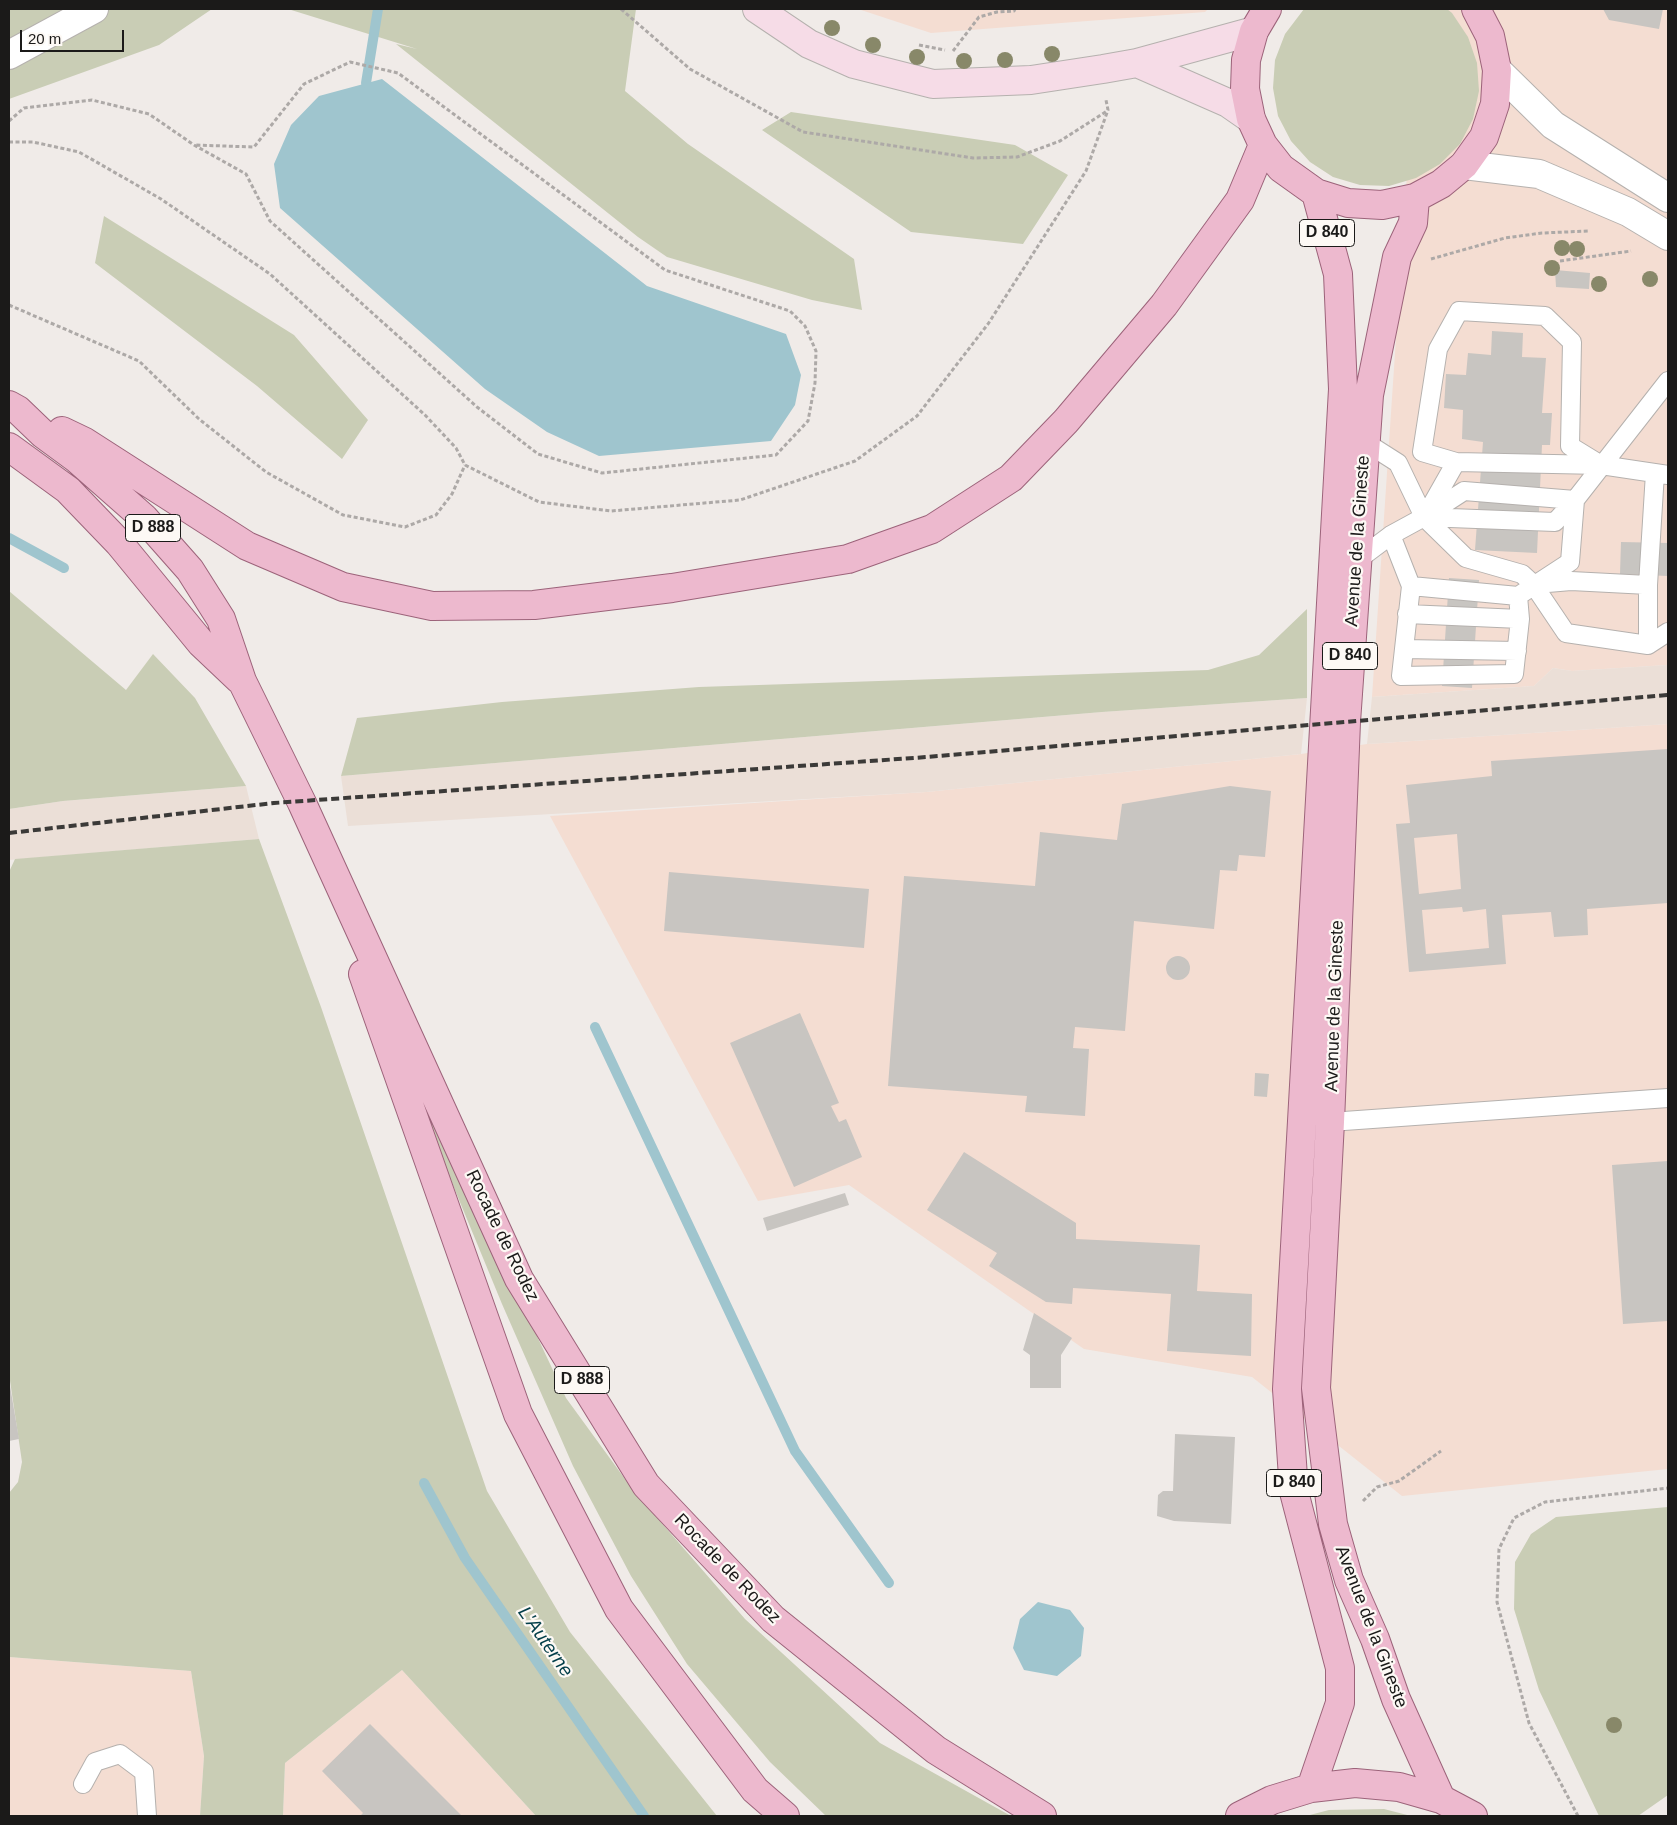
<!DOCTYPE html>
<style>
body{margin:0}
#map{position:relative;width:1677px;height:1825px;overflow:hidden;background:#f0ebe8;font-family:Helvetica,sans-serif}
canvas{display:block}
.frame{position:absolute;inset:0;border:10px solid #1b1a19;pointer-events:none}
.scale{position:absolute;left:20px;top:30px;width:104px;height:22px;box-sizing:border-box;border:2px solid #1b1a19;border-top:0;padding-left:6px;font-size:15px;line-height:18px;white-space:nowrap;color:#1b1a19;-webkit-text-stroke:4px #fdf9f5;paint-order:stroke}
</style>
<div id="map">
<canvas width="1677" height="1825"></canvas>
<div class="frame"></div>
<div class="scale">20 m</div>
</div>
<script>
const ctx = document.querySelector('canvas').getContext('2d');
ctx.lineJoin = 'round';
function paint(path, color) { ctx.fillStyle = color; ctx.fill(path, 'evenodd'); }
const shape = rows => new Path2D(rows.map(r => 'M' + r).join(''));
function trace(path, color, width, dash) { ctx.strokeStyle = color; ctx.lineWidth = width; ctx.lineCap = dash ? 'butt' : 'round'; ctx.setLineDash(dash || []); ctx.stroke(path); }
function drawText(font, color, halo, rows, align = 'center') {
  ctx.font = font + ' Helvetica,sans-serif'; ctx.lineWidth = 4.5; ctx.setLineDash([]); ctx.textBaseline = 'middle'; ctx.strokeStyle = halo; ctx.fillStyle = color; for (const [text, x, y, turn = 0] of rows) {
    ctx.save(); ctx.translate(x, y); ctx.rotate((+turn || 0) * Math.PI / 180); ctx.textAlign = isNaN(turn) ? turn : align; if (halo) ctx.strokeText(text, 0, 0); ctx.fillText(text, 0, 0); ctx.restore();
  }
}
const commercial = shape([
 [858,9,1208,9,1205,12,931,33],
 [1418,9,1668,9,1668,665,1572,671,1553,668,1534,686,1372,697],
 [1668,724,1668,1469,1402,1496,1252,1377,1084,1349,849,1185,758,1201,550,816,926,792,1301,754,1367,744],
 [9,1657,191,1671,204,1756,200,1816,9,1816],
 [402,1670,536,1816,283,1816,285,1763]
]);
const built = shape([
 [1668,665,1668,724,1367,744,1372,697,1534,686,1553,668,1572,671],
 [1307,698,1301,754,926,792,348,826,341,776,1102,712],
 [246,786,259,839,9,860,9,809,63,801]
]);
const green = shape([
 [9,9,212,9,159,45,9,99],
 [288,9,636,9,625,91,688,144,854,259,862,310,812,300,667,257,638,237,396,44,417,49],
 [1304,9,1447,9,1452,13,1468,37,1477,63,1479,91,1473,119,1460,144,1440,164,1416,178,1389,186,1360,185,1333,177,1310,162,1291,141,1278,116,1273,88,1275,60,1285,34],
 [791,112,1015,145,1068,175,1023,244,911,232,762,130],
 [104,216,294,335,368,420,342,459,257,386,95,263],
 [9,591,126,690,153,654,195,698,246,786,63,801,9,809],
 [1307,609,1307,698,1102,712,341,776,357,718,502,702,699,687,1208,670,1259,655],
 [259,839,321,1007,487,1491,570,1632,717,1816,536,1816,402,1670,285,1763,283,1816,200,1816,204,1756,191,1671,9,1657,9,1493,18,1482,22,1462,9,1374,9,872,15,859],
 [383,1008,566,1398,633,1490,745,1619,880,1743,1011,1816,826,1816,770,1762,687,1664,631,1576,573,1466,502,1304,429,1127],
 [1668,1507,1668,1795,1638,1816,1599,1816,1539,1690,1514,1609,1515,1562,1531,1534,1556,1517],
 [1384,1809,1411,1816,1306,1816,1329,1810]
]);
const water = shape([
 [382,79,647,286,786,334,801,375,795,405,771,441,599,456,547,432,485,389,280,208,274,164,291,125,319,96],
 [1038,1602,1070,1610,1084,1628,1081,1656,1057,1676,1024,1670,1013,1648,1020,1619]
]);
const stream = shape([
 [366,83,378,9],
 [9,538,64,568],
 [595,1027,795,1451,889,1583],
 [424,1483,465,1558,644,1816]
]);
const building = shape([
 [1603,9,1663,9,1659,29,1609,20],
 [1555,270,1590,273,1589,289,1556,287],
 [1492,331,1523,333,1522,357,1546,358,1542,413,1552,413,1550,445,1542,445,1537,553,1475,550,1483,442,1462,439,1463,410,1444,408,1446,374,1466,375,1468,353,1491,355],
 [1621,542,1668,543,1668,576,1620,574],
 [1449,578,1479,580,1472,688,1442,686],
 [1668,749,1668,903,1587,909,1588,935,1554,937,1551,912,1502,915,1506,964,1409,972,1396,824,1410,823,1406,785,1492,776,1491,761],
 [1457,834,1461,889,1419,894,1414,838],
 [1462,907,1463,912,1486,909,1489,948,1426,954,1422,910],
 [1230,786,1271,791,1265,857,1239,855,1237,871,1220,870,1214,929,1134,921,1125,1031,1075,1027,1073,1048,1089,1049,1085,1116,1025,1112,1027,1096,888,1086,904,876,1035,886,1040,832,1117,840,1122,804],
 [669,872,869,889,864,948,664,931],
 '1166 968a12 12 0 1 1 24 0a12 12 0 1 1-24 0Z',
 [800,1013,839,1103,831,1106,839,1122,846,1119,862,1157,794,1187,730,1043],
 [1255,1073,1269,1074,1267,1097,1254,1096],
 [964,1152,1076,1223,1076,1239,1200,1245,1197,1291,1252,1294,1251,1356,1167,1351,1171,1294,1073,1288,1072,1304,1046,1302,989,1266,997,1253,927,1210],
 [1668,1161,1668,1321,1623,1324,1612,1165],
 [845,1193,849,1205,767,1231,763,1218],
 [1034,1313,1072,1338,1061,1355,1061,1388,1030,1388,1030,1355,1023,1350],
 [9,1380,19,1439,9,1441],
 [1175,1434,1235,1437,1231,1524,1174,1521,1157,1516,1158,1495,1163,1491,1173,1491],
 [370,1724,462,1816,360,1816,363,1813,322,1771]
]);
const path = shape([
 [621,9,690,69,803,132,973,158,1017,157,1060,141,1107,111],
 [919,45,945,50],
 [953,51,979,17,997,12,1014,11,1015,9],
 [9,121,24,108,92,100,149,114,194,145,246,174,270,221,477,407,538,454,602,473,776,455,808,421,815,383,816,351,805,326,790,311,665,270,398,73,350,62,304,84,254,147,194,145],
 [9,142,33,142,79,152,161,199,270,274,425,415,456,448,465,465,539,502,611,511,740,500,855,461,917,416,988,324,1086,171,1108,110,1106,100],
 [1431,259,1505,238,1542,233,1589,231],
 [1560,261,1631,251],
 [9,305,139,361,199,419,266,472,343,515,405,527,436,515,452,494,465,465],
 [1363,1501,1377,1487,1399,1481,1441,1451],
 [1578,1816,1529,1723,1497,1602,1499,1549,1514,1518,1545,1502,1668,1488]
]);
const lane = shape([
 [1365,442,1398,463,1424,517,1466,558,1522,574,1533,584,1566,633,1648,645,1648,585,1655,473],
 [1456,462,1422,452,1438,349,1459,311,1545,316,1572,342,1570,446,1601,465],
 [1426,515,1456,462,1601,465,1668,475],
 [1391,535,1411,586,1401,676,1514,674,1520,619,1518,596,1570,562,1575,500,1464,491,1424,517],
 [1355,562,1391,535,1424,517,1555,522,1575,500,1668,381],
 [1536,584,1571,581,1648,585],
 [1411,586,1518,596],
 [1407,614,1520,619],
 [1648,645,1668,632],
 [1404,649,1517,651],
 [1330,1122,1668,1098],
 [83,1784,95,1762,120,1754,144,1772,147,1816]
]);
const street = shape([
 [9,55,94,9],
 [1497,70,1553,125,1668,198],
 [1464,165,1539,174,1628,212,1668,236]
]);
const secondary = shape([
 [757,9,809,44,854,64,933,84,1031,80,1103,69,1137,63,1254,31],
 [1137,63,1228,103,1251,119]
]);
const primary = shape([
 [1267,9,1254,31,1246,60,1245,89,1251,119,1263,145,1281,168,1316,193,1348,203,1382,205,1415,198,1441,184,1464,165,1484,137,1495,104,1497,70,1490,36,1476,9],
 [1415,198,1413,223,1397,257,1369,395,1346,722,1330,1122,1316,1388,1333,1524,1349,1580,1375,1639,1396,1699,1441,1799],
 [9,405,18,410,43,434,77,459,144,518,190,570,221,619,242,681,302,803,519,1279,646,1485,773,1619,936,1750,1042,1816],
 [62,431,85,442,247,546,343,587,432,606,534,605,672,588,848,559,932,529,1011,478,1066,421,1164,305,1240,200,1263,145],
 [9,447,68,490,119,543,201,643,239,679],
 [363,974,518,1414,619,1609,755,1790,785,1816],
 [1311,1788,1340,1703,1340,1668,1294,1492,1287,1389,1343,389,1338,274,1316,193],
 [1240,1816,1272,1800,1311,1788,1355,1783,1399,1787,1441,1799,1473,1816]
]);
const rail = shape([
 [9,833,274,803,927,757,1668,695]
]);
const trees = [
 [832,28],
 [873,45],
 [1052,54],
 [917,57],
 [1005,60],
 [964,61],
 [1562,248],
 [1577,249],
 [1552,268],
 [1650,279],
 [1599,284],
 [1614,1725]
];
const shields = [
 [1327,233,55],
 [153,528,55],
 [1350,656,55],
 [582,1380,55],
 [1294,1483,55]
];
const shieldNames = [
 ["D 840",1327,233],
 ["D 888",153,528],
 ["D 840",1350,656],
 ["D 888",582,1380],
 ["D 840",1294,1483]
];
const streetNames = [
 ["Avenue de la Gineste",1358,541,-86],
 ["Avenue de la Gineste",1335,1006,-88],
 ["Rocade de Rodez",502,1236,64],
 ["Rocade de Rodez",727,1569,46],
 ["Avenue de la Gineste",1371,1627,69]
];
const waterNames = [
 ["L'Auterne",545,1642,55]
];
paint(commercial, '#f4ddd2');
paint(built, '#ebdfd7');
paint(green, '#c9cdb5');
paint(water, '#9fc5ce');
trace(stream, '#9fc5ce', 10);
paint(building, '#c8c5c1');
trace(lane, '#b5b1ae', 20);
trace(street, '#b5b1ae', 30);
trace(secondary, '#b5b1ae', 30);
trace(primary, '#9c637a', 30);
trace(path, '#ada9a7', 3, [4, 2.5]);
trace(lane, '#fff', 18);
trace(street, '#fff', 28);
trace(secondary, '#f6dce7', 28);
trace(primary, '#edb9ce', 28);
trace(rail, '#3b3a38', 4, [8, 4]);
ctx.fillStyle = '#888869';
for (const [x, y] of trees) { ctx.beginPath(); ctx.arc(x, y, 8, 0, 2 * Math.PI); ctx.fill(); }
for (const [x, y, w] of shields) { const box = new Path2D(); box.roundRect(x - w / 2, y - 13.5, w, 27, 4); ctx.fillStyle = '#fdf9f5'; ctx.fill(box); trace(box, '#1b1a19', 1); }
drawText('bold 16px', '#1b1a19', null, shieldNames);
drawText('18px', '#1b1a19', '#fdf9f5', streetNames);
drawText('italic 19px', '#023e49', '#fdf9f5', waterNames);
</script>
